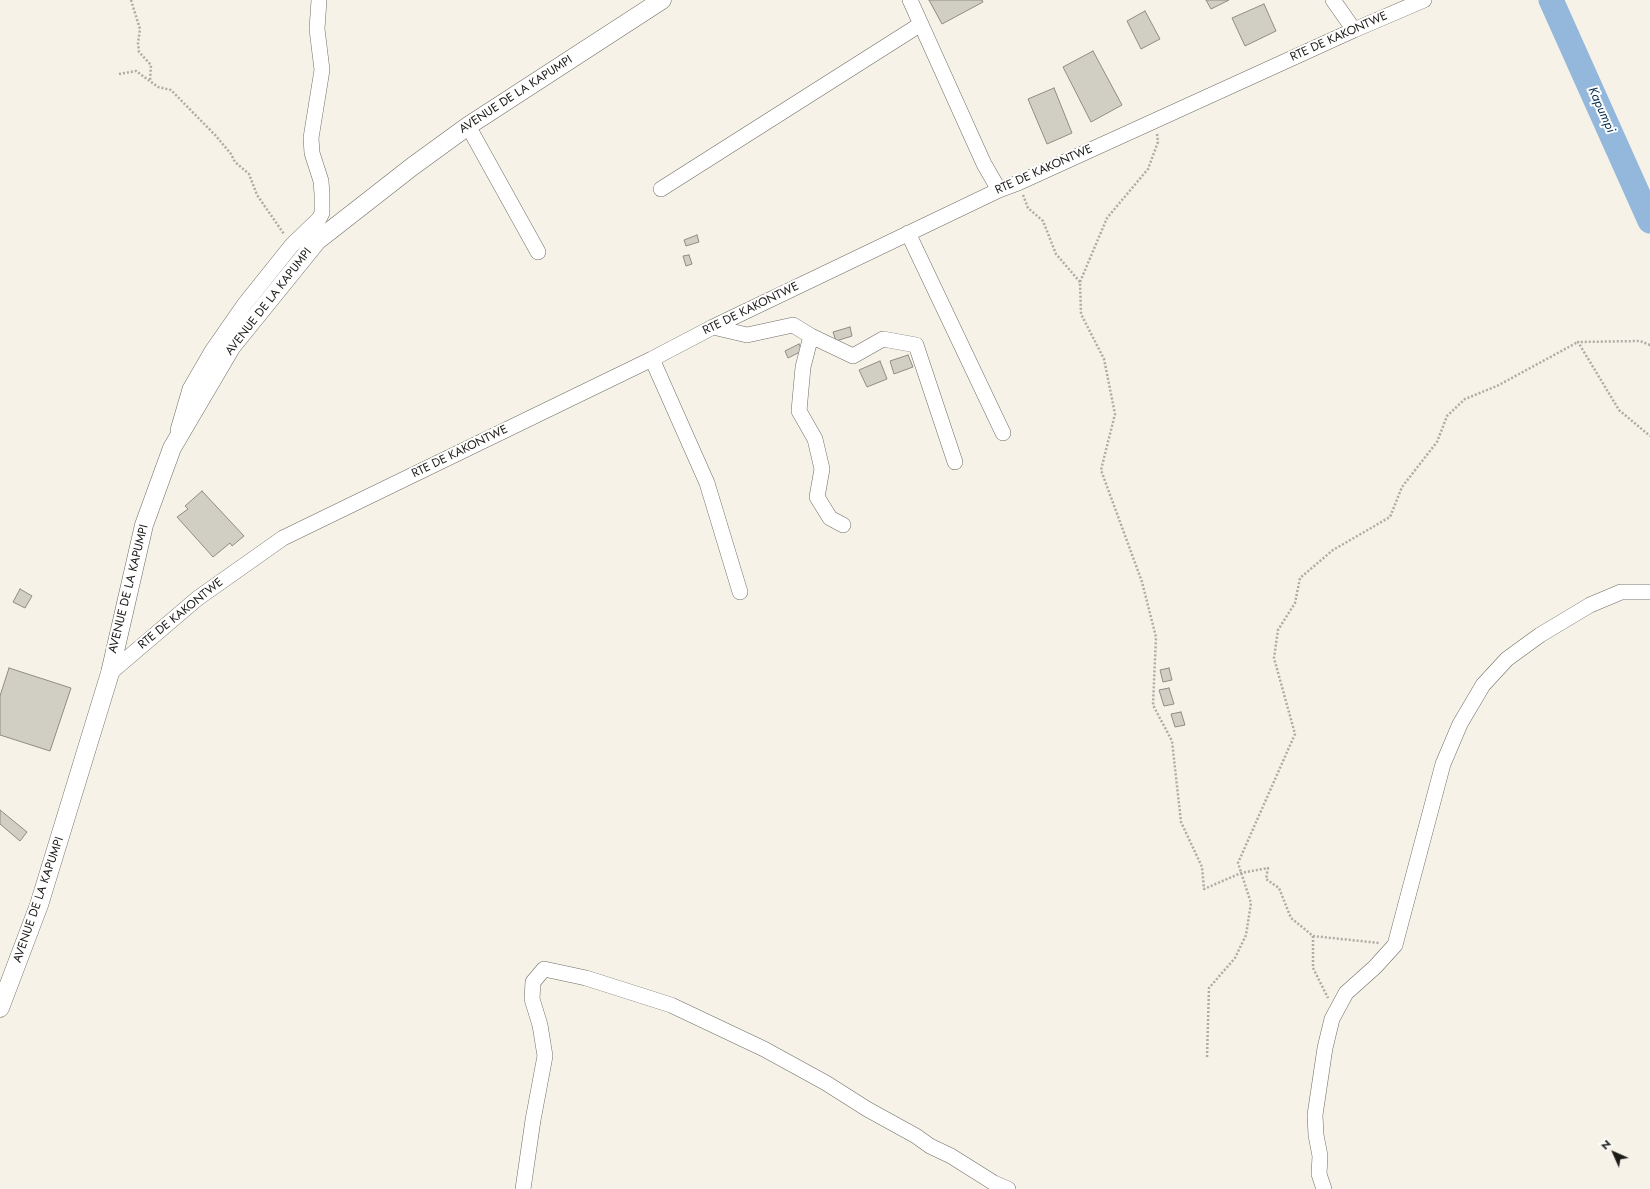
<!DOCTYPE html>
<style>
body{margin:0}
#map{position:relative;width:1650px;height:1189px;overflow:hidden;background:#f6f2e8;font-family:Jost,sans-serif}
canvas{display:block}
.north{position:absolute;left:1594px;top:1133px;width:40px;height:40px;-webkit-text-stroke:3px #fff;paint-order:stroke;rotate:315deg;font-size:11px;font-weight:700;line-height:16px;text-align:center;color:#1c1b18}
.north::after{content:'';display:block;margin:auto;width:14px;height:18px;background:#1c1b18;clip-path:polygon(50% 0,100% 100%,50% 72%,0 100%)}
</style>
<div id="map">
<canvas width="1650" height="1189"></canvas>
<div class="north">N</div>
</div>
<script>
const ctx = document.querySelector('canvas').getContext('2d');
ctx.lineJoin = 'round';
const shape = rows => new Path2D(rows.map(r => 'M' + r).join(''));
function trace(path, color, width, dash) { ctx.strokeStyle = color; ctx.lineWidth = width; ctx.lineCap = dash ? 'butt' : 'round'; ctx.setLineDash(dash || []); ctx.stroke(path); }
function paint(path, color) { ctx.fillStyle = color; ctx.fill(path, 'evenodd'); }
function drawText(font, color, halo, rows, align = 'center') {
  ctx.font = font + ' Jost,sans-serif'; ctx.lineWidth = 4; ctx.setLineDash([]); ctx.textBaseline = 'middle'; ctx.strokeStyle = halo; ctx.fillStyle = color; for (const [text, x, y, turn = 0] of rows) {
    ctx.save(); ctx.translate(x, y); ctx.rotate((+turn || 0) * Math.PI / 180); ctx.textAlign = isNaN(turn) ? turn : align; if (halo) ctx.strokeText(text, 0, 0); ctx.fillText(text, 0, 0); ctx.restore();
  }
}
const river = shape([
 [1551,0,1650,221]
]);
const building = shape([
 [929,0,982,0,983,2,942,24,929,0],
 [1206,0,1229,0,1211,9,1206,0],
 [1264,4,1276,31,1245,46,1232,18,1264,4],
 [1145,11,1160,39,1141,49,1127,21,1145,11],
 [1093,51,1122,105,1091,122,1063,67,1093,51],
 [1054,88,1072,133,1047,144,1028,99,1054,88],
 [697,235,699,242,686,246,684,240,697,235],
 [689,255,692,264,686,266,683,256,689,255],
 [850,327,852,336,836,341,833,332,850,327],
 [799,344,802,351,788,358,785,351,799,344],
 [908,355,913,367,894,374,890,361,908,355],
 [880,361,887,379,867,387,859,370,880,361],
 [202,491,244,536,232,546,230,543,213,557,177,517,188,509,185,506,202,491],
 [20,589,32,596,25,608,13,602,20,589],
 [9,668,71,688,50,751,0,735,0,696,9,668],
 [1169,668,1172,680,1163,682,1160,670,1169,668],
 [1169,688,1174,704,1164,706,1159,690,1169,688],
 [1181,712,1185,725,1175,727,1171,714,1181,712],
 [0,810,27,832,20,841,0,824,0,810]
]);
const path = shape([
 [131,0,140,29,138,43,139,52,151,65,150,81],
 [119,74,136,71,158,87,171,90,216,136,231,154,235,162,249,174,257,195,284,234],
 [1157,134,1158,142,1148,169,1107,218,1080,282,1081,314,1104,359,1115,414,1101,470,1142,582,1156,637,1153,705,1172,741,1181,822,1202,867,1204,889,1241,873,1268,868,1266,879,1279,888,1291,918,1313,936,1379,943],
 [1023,195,1028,208,1043,221,1056,254,1080,282],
 [1650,345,1640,341,1578,342,1619,410,1650,436],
 [1313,936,1313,968,1328,998],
 [1207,1057,1209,988,1235,958,1246,935,1251,903,1238,863,1295,734,1274,658,1278,630,1295,603,1300,578,1333,550,1390,517,1402,487,1437,442,1447,416,1465,399,1497,386,1578,342]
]);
const minor = shape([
 [910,0,984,164,999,190],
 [1333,0,1354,30],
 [468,126,538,252],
 [661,189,921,24],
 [908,233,1003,433],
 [713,327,747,335,793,325,811,336,853,356,883,339,916,345,955,462],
 [811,336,803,367,799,411,815,439,822,469,817,497,830,518,843,525],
 [652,359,707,483,740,592],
 [178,430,190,389,212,351,244,305,292,245,319,219,322,213,322,194,321,181,312,153,311,138,322,70,317,29,319,0],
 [110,673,198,598,283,538,652,359,713,327,999,190,1018,183,1354,30,1424,0],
 [523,1189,533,1120,545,1056,540,1025,532,999,533,982,544,969,586,978,671,1005,764,1049,826,1083,867,1109,916,1136,930,1146,951,1156,994,1183,1008,1189],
 [1324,1189,1319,1174,1320,1156,1316,1135,1315,1115,1325,1048,1332,1019,1346,993,1375,967,1395,945,1443,764,1460,724,1483,685,1507,659,1540,635,1590,605,1621,592,1650,592]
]);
const major = shape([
 [0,1008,39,905,110,673,144,525,172,448,232,346,317,241,413,166,468,126,662,0]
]);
const streetNames = [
 ["RTE DE KAKONTWE",1339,37,-24],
 ["AVENUE DE LA KAPUMPI",516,95,-33],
 ["RTE DE KAKONTWE",1044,170,-24],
 ["AVENUE DE LA KAPUMPI",269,302,-52],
 ["RTE DE KAKONTWE",751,309,-26],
 ["RTE DE KAKONTWE",460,452,-26],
 ["AVENUE DE LA KAPUMPI",129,589,-76],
 ["RTE DE KAKONTWE",181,614,-39],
 ["AVENUE DE LA KAPUMPI",39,900,-71]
];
const waterNames = [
 ["Kapumpi",1601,110,66]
];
trace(river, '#94b8db', 25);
paint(building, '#d1cec4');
trace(building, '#8f8c83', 1);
trace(minor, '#6f6c63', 16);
trace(major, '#6f6c63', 19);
trace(path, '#aeaba4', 2.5, [2, 2]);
trace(minor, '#fff', 15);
trace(major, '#fff', 18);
drawText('12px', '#1c1b18', '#fff', streetNames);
drawText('italic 13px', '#073052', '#fff', waterNames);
</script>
